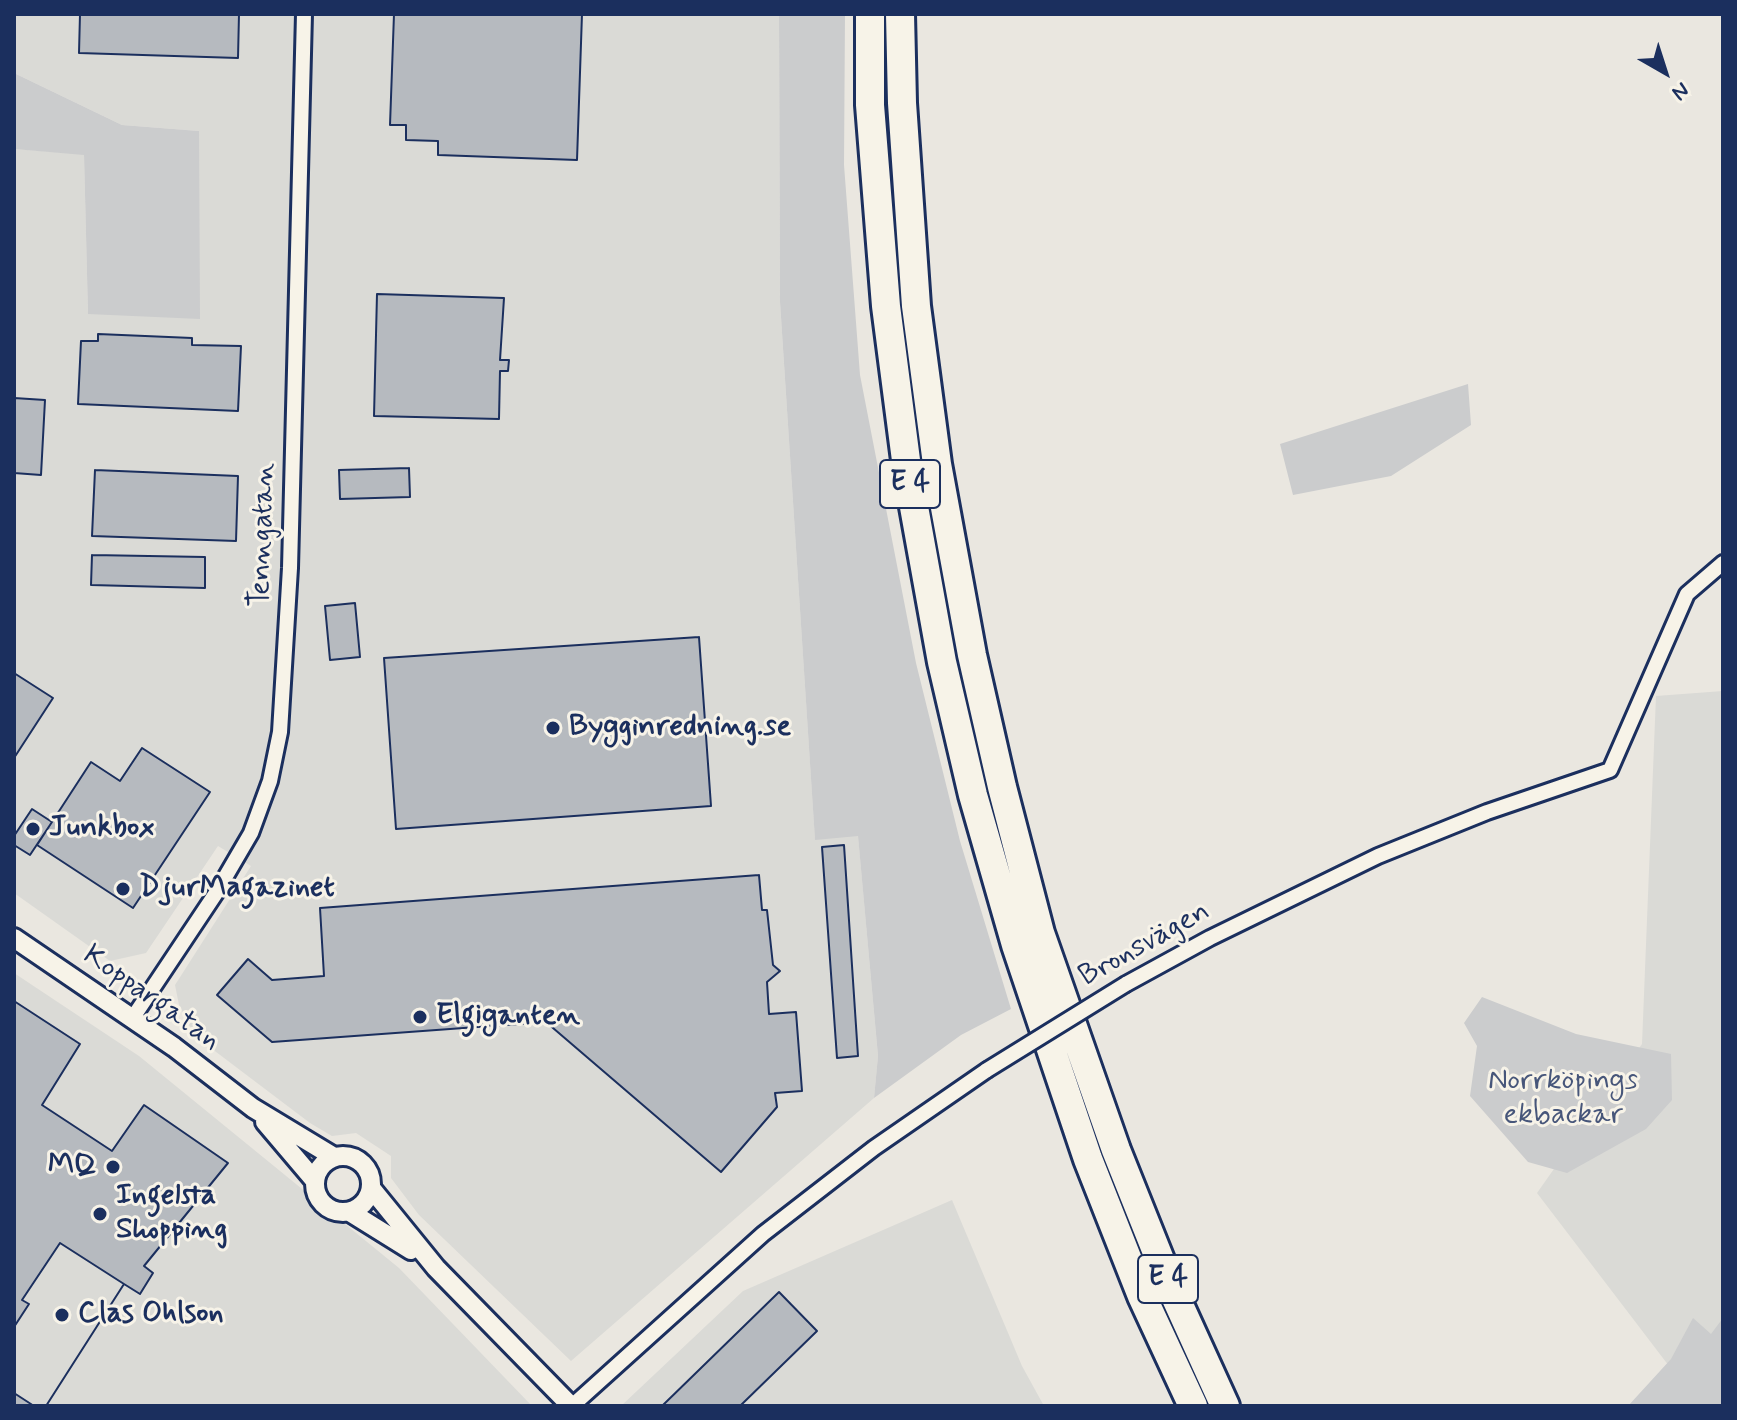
<!DOCTYPE html>
<meta charset="utf-8">
<style>
body{margin:0}
#map{position:relative;width:1737px;height:1420px;overflow:hidden;background:#eae7e0;font-family:Mynerve,sans-serif}
canvas{display:block}
.frame{position:absolute;inset:0;border:16px solid #1b2f5e;pointer-events:none}
.north{position:absolute;left:1625px;top:32px;width:80px;height:80px;-webkit-text-stroke:6px #f7f3e8;paint-order:stroke;rotate:141deg;font-size:22px;font-weight:700;line-height:32px;text-align:center;color:#1b2f5e}
.north::after{content:'';display:block;margin:auto;width:28px;height:36px;background:#1b2f5e;clip-path:polygon(50% 0,100% 100%,50% 72%,0 100%)}
</style>
<div id="map">
<canvas width="1737" height="1420"></canvas>
<div class="frame"></div>
<div class="north">N</div>
</div>
<script>
const ctx = document.querySelector('canvas').getContext('2d');
ctx.lineJoin = 'round';
function paint(path, color) { ctx.fillStyle = color; ctx.fill(path, 'evenodd'); }
const shape = rows => new Path2D(rows.map(r => 'M' + r).join(''));
function trace(path, color, width, dash) { ctx.strokeStyle = color; ctx.lineWidth = width; ctx.lineCap = dash ? 'butt' : 'round'; ctx.setLineDash(dash || []); ctx.stroke(path); }
function drawText(font, color, halo, rows, align = 'center') {
  ctx.font = font + ' Mynerve,sans-serif'; ctx.lineWidth = 6; ctx.setLineDash([]); ctx.textBaseline = 'middle'; ctx.strokeStyle = halo; ctx.fillStyle = color; for (const [text, x, y, turn = 0] of rows) {
    ctx.save(); ctx.translate(x, y); ctx.rotate((+turn || 0) * Math.PI / 180); ctx.textAlign = isNaN(turn) ? turn : align; if (halo) ctx.strokeText(text, 0, 0); ctx.fillText(text, 0, 0); ctx.restore();
  }
}
const built = shape([
 [14,14,779,14,780,302,815,839,858,835,878,1056,874,1098,571,1361,419,1215,391,1178,391,1156,356,1133,332,1136,310,1123,195,1036,179,1005,175,985,251,866,218,846,146,953,110,961,14,893,14,149,84,154,88,314,199,131,122,125,14,73],
 [1723,691,1723,1364,1685,1387,1537,1193,1642,1044,1656,696],
 [14,973,139,1056,399,1268,532,1406,14,1406],
 [952,1200,1022,1366,1044,1406,621,1406,743,1291]
]);
const green = shape([
 [779,14,845,14,844,165,860,375,916,663,960,841,1011,1009,961,1035,874,1098,878,1056,858,836,815,840,780,302],
 [14,73,122,125,199,131,200,319,88,314,84,155,14,149],
 [1468,384,1471,425,1391,476,1293,495,1280,444],
 [1482,997,1576,1034,1671,1054,1672,1100,1646,1129,1567,1173,1528,1162,1470,1096,1477,1046,1464,1023],
 [1693,1318,1711,1334,1723,1318,1723,1406,1628,1406,1671,1359]
]);
const building = shape([
 [80,14,239,14,238,58,79,53,80,14],
 [394,14,582,14,577,160,438,155,438,141,406,140,406,125,390,125,394,14],
 [377,294,504,298,500,360,509,360,508,371,500,371,499,419,374,416,377,294],
 [98,334,192,338,192,345,241,346,238,411,78,404,81,341,98,341,98,334],
 [14,398,45,400,41,475,14,473,14,398],
 [409,468,410,497,340,499,339,470,409,468],
 [95,470,238,476,236,541,92,536,95,470],
 [92,555,205,557,205,588,91,585,92,555],
 [355,603,360,657,330,660,325,606,355,603],
 [699,637,711,806,396,829,384,658,699,637],
 [14,673,53,698,14,758,14,673],
 [142,748,210,792,133,908,37,845,91,762,120,781,142,748],
 [32,809,52,822,30,855,14,845,14,836,32,809],
 [844,845,858,1056,837,1058,822,847,844,845],
 [759,875,762,910,767,910,773,965,780,971,767,982,769,1014,796,1012,802,1091,775,1093,777,1107,721,1172,546,1022,272,1042,217,995,248,959,272,980,324,976,320,908,759,875],
 [14,1001,80,1044,42,1105,112,1151,144,1105,228,1163,144,1266,153,1273,140,1294,124,1284,46,1406,14,1406,14,1001],
 [60,1243,124,1284,46,1406,34,1406,14,1393,14,1327,29,1304,22,1300,60,1243],
 [779,1292,817,1331,740,1406,662,1406,779,1292]
]);
const minor = shape([
 [1126,984,1210,938,1378,856,1487,812,1610,770,1687,594,1723,563],
 [132,1019,216,893,251,833,270,781,280,732,290,568,304,14],
 [572,1406,763,1234,874,1148,987,1070]
]);
const tertiary = shape([
 [14,938,174,1047,253,1108,334,1157],
 [265,1122,315,1181],
 '315 1184a28 28 0 1 1 56 0a28 28 0 1 1-56 0Z',
 [371,1188,436,1268,571,1406],
 [350,1212,411,1250]
]);
const motorway = shape([
 [870,14,870,105,886,306,907,468,942,662,973,795,1016,945,1088,1159,1142,1296,1193,1406],
 [900,14,902,103,916,306,937,464,972,655,1002,787,1040,933,1116,1150,1170,1285,1225,1406]
]);
const minorBridge = shape([
 [987,1070,1126,984]
]);
const markers = [
 [553,728,8,"#1b2f5e"],
 [33,829,8,"#1b2f5e"],
 [123,889,8,"#1b2f5e"],
 [420,1017,8,"#1b2f5e"],
 [113,1167,8,"#1b2f5e"],
 [100,1214,8,"#1b2f5e"],
 [62,1315,8,"#1b2f5e"]
];
const shields = [
 [910,484,60],
 [1168,1279,60]
];
const shieldNames = [
 ["E 4",910,484],
 ["E 4",1168,1279]
];
const streetNames = [
 ["Tenngatan",264,535,-88],
 ["Bronsvägen",1145,945,-29],
 ["Koppargatan",151,999,35]
];
const poiNames = [
 ["Bygginredning.se",569,728],
 ["Junkbox",49,829],
 ["DjurMagazinet",139,889],
 ["Elgiganten",436,1017],
 ["MQ",97,1167,"right"],
 ["Ingelsta",116,1197],
 ["Shopping",116,1231],
 ["Clas Ohlson",78,1315]
];
const parkNames = [
 ["Norrköpings",1563,1082],
 ["ekbackar",1563,1116]
];
paint(built, '#dadad6');
paint(green, '#cbcccd');
paint(building, '#b6babf');
trace(building, '#1b2f5e', 2);
trace(minor, '#1b2f5e', 20);
trace(tertiary, '#1b2f5e', 24);
trace(motorway, '#1b2f5e', 34);
trace(minor, '#f7f3e8', 14);
trace(tertiary, '#f7f3e8', 18);
trace(motorway, '#f7f3e8', 28);
trace(minorBridge, '#1b2f5e', 20, []);
trace(minorBridge, '#f7f3e8', 14);
for (const [x, y, r, color] of markers) { const dot = new Path2D(); dot.arc(x, y, r, 0, 2 * Math.PI); ctx.fillStyle = color; ctx.fill(dot); trace(dot, '#f7f3e8', 3); }
for (const [x, y, w] of shields) { const box = new Path2D(); box.roundRect(x - w / 2, y - 24, w, 48, 6); ctx.fillStyle = '#f7f3e8'; ctx.fill(box); trace(box, '#1b2f5e', 2); }
drawText('bold 28px', '#1b2f5e', null, shieldNames);
drawText('30px', '#1b2f5e', '#f7f3e8', streetNames);
drawText('bold 30px', '#1b2f5e', '#f7f3e8', poiNames, 'left');
drawText('30px', '#47567a', '#f7f3e8', parkNames);
</script>
